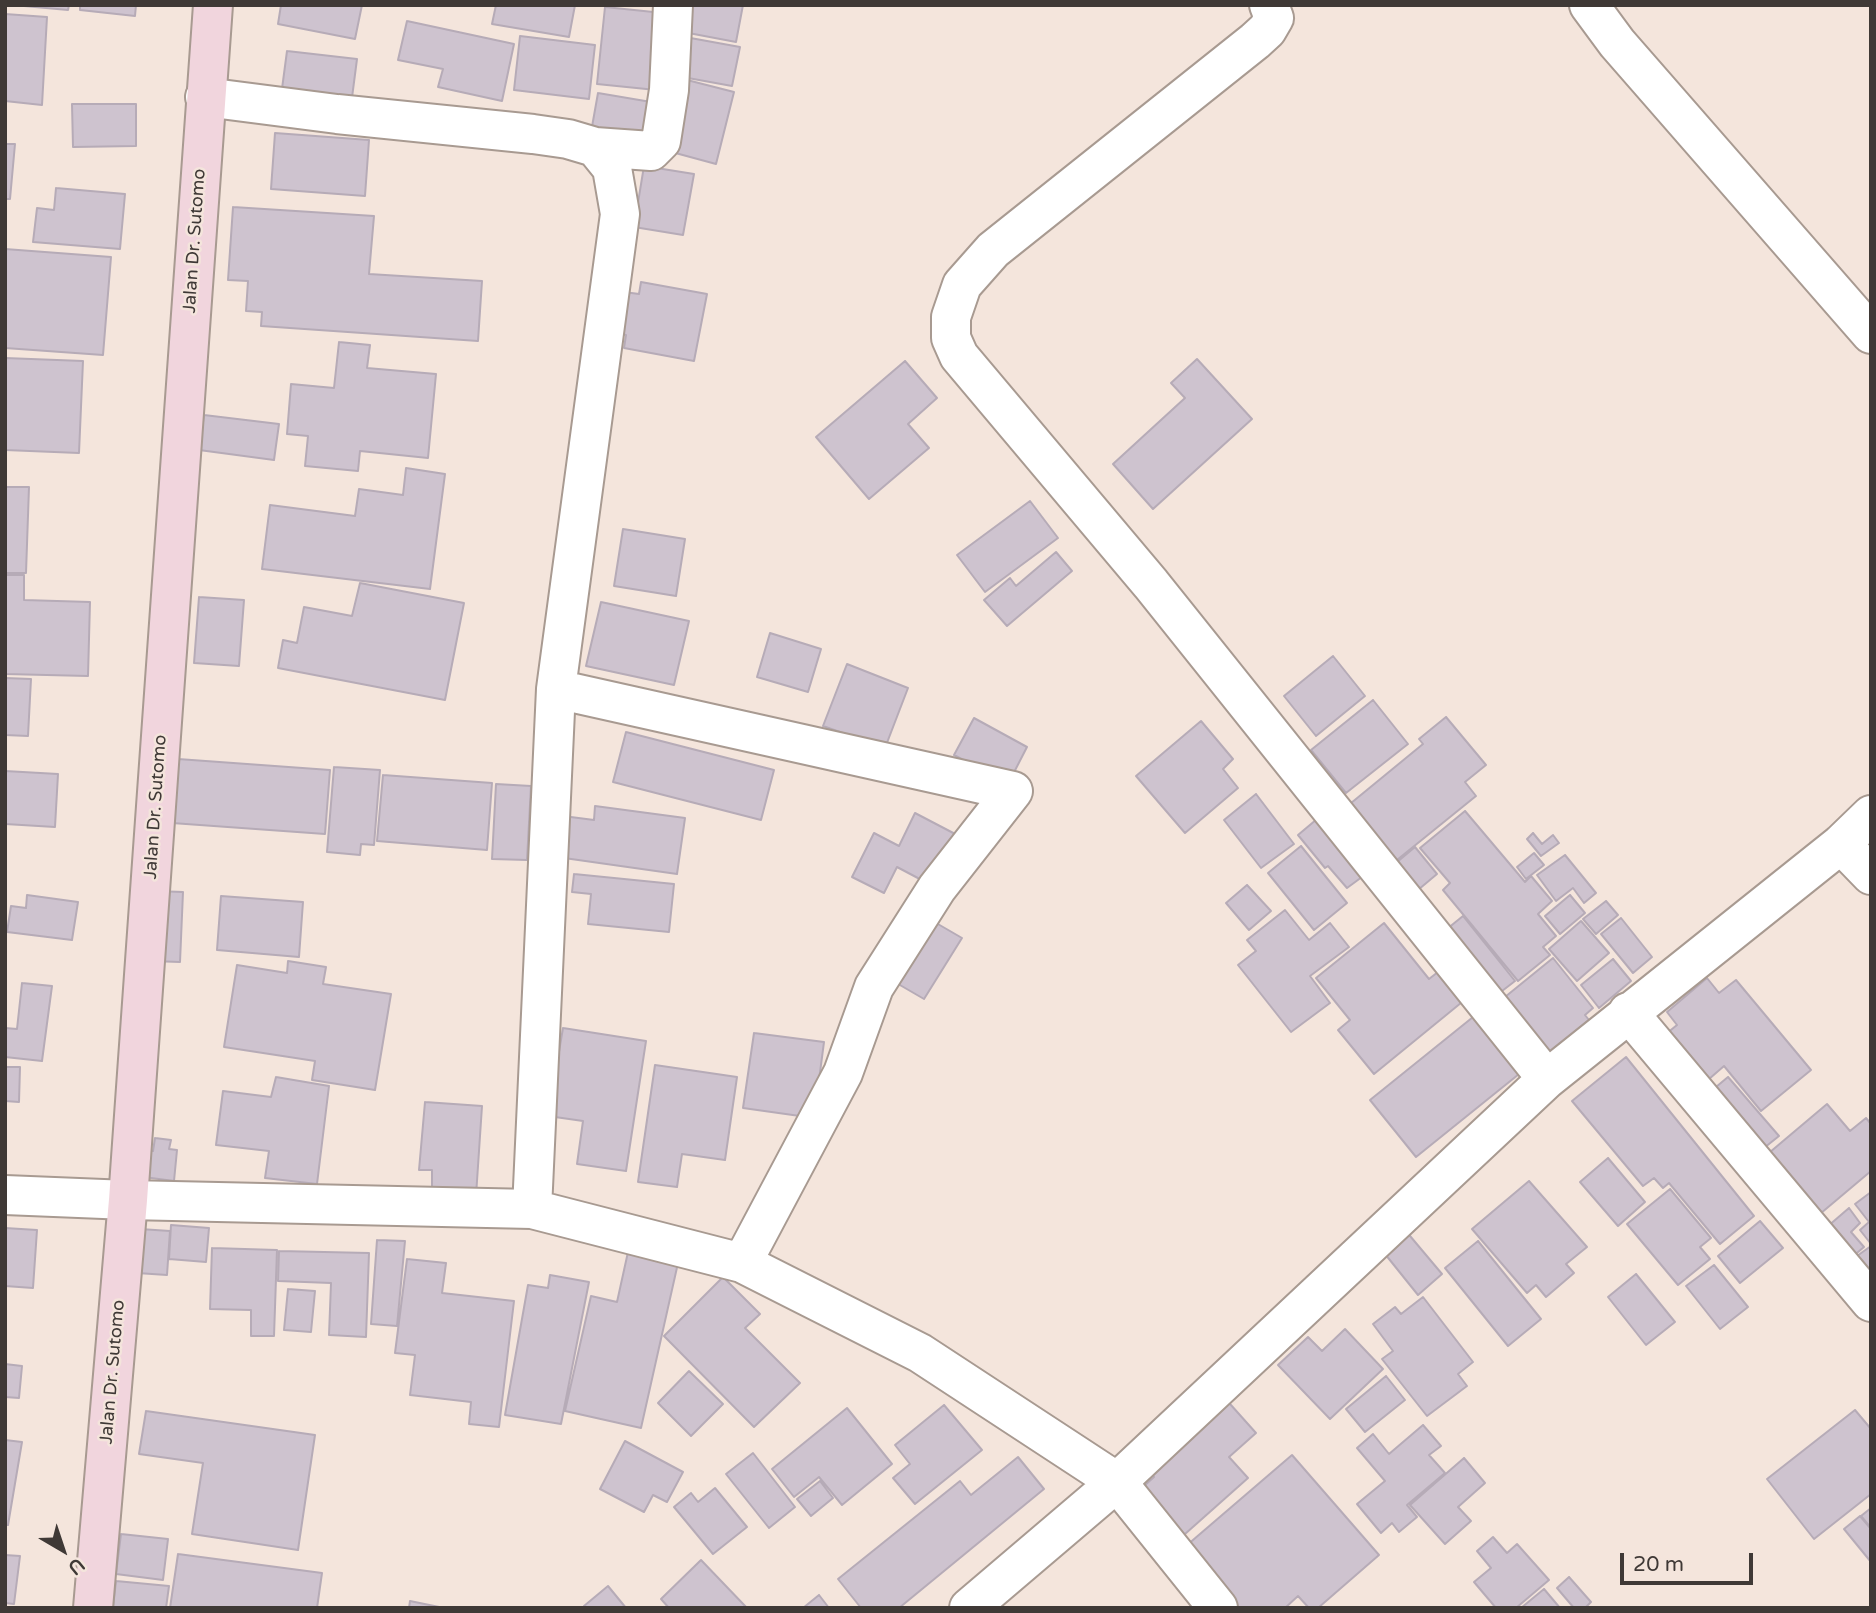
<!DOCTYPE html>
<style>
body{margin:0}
#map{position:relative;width:1876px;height:1613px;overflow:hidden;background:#f4e5dc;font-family:"Varela Round",sans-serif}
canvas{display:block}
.frame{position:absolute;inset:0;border:7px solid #3f3936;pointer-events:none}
.north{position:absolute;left:28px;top:1515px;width:70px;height:70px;-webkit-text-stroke:5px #f4e5dc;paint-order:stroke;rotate:141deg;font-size:19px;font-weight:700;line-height:28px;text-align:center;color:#3f3936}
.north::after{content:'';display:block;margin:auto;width:24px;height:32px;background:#3f3936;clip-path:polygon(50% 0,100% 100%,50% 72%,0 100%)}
.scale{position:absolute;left:1620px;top:1553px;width:133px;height:32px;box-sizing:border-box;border:4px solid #3f3936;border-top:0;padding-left:9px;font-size:21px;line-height:24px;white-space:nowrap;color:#3f3936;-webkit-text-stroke:5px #f4e5dc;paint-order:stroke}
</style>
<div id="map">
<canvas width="1876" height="1613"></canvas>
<div class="frame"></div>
<div class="north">U</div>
<div class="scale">20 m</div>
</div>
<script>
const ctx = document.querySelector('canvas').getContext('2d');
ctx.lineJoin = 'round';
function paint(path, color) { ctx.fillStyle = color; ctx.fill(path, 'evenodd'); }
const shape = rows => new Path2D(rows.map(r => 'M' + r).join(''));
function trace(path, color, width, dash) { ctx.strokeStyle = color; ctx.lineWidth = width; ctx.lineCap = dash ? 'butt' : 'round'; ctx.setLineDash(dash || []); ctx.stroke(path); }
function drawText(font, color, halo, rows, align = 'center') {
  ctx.font = font + ' "Varela Round",sans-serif'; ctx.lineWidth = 5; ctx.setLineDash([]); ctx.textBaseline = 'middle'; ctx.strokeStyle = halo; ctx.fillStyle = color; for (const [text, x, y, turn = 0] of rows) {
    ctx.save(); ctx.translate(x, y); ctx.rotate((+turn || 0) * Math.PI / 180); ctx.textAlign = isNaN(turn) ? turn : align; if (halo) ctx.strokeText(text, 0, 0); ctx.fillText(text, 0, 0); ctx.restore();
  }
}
const building = shape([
 [13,5,69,5,68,10,13,5],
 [80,5,136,5,135,16,80,10,80,5],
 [281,5,362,5,355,39,278,24,281,5],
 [496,5,575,5,569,37,492,24,496,5],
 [683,5,743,5,736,42,678,31,683,5],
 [605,7,663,13,656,90,597,84,605,7],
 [5,14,47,17,42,105,5,101,5,14],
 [407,21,514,44,502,101,438,87,443,69,398,60,407,21],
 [520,36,595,45,589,99,514,90,520,36],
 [685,37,740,47,732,86,677,76,685,37],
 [287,51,357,59,350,113,280,104,287,51],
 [687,80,734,92,716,164,668,151,687,80],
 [598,93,657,103,649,148,590,138,598,93],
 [72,104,136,104,136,146,73,147,72,104],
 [275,133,369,140,365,196,271,189,275,133],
 [5,144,15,144,10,199,5,199,5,144],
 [644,166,694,174,683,235,634,227,644,166],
 [56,188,125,194,120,249,33,242,37,208,54,210,56,188],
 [233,207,374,216,369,274,482,281,478,341,261,326,262,312,246,311,248,281,228,280,233,207],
 [5,249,111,257,103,355,5,348,5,249],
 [641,282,707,294,694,361,624,348,626,335,616,333,624,292,639,294,641,282],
 [339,342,370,345,367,368,436,374,428,458,360,451,358,471,305,466,308,436,287,434,291,384,334,388,339,342],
 [5,358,83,361,79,453,5,450,5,358],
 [1197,359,1252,419,1153,509,1113,464,1185,398,1171,383,1197,359],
 [905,361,937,398,908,424,929,448,869,499,816,437,905,361],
 [204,415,279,424,274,460,199,450,204,415],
 [406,468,445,474,430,589,262,569,270,505,355,516,359,489,403,495,406,468],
 [5,487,29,487,26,573,5,573,5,487],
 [1030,501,1058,538,985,592,957,555,1030,501],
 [623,529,685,539,676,596,614,586,623,529],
 [1056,552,1072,571,1007,626,984,600,1010,578,1016,586,1056,552],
 [5,575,24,575,24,600,90,602,88,676,5,674,5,575],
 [360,583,464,603,445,700,278,668,283,640,297,643,304,607,352,616,360,583],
 [199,597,244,600,239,666,194,663,199,597],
 [601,602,689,621,674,685,586,666,601,602],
 [770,633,821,649,808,692,757,677,770,633],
 [1333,656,1365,696,1316,736,1284,696,1333,656],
 [847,664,908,688,885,748,823,726,847,664],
 [5,678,31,679,28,736,5,735,5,678],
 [1373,700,1408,744,1346,793,1311,750,1373,700],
 [1446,717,1486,765,1465,782,1476,796,1392,864,1345,808,1423,744,1419,739,1446,717],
 [974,718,1027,747,1008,784,954,755,974,718],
 [1201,721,1233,759,1223,769,1238,788,1185,833,1136,776,1201,721],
 [626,732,774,770,761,820,613,782,626,732],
 [178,759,330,770,325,834,172,823,178,759],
 [334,767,380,770,374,845,361,844,360,855,327,852,334,767],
 [5,771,58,774,55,827,5,824,5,771],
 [383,775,492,783,487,850,377,841,383,775],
 [496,784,531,786,527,860,492,859,496,784],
 [1256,794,1294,844,1261,868,1224,820,1256,794],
 [595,806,685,818,677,874,557,857,563,816,594,820,595,806],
 [1465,811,1525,882,1531,876,1552,901,1538,914,1556,936,1543,947,1550,955,1518,981,1443,890,1450,883,1420,848,1465,811],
 [915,813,959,836,933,886,897,867,884,893,852,877,874,833,899,846,915,813],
 [1317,819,1366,874,1347,888,1328,866,1325,868,1298,835,1317,819],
 [1533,833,1542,844,1553,835,1559,843,1541,856,1527,839,1533,833],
 [1301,846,1347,903,1314,930,1268,873,1301,846],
 [1415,847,1437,874,1412,895,1390,868,1415,847],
 [1534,853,1544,865,1526,879,1517,867,1534,853],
 [1565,855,1596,893,1584,903,1573,888,1556,901,1537,875,1565,855],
 [574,874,674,884,669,932,588,924,591,894,572,892,574,874],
 [1247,885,1271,911,1249,930,1226,903,1247,885],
 [155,891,183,892,180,962,151,961,155,891],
 [27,895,78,902,72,940,7,932,11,906,26,908,27,895],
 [1570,895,1585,913,1560,934,1545,916,1570,895],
 [221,896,303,902,299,957,217,950,221,896],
 [1606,901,1618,915,1596,934,1583,919,1606,901],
 [1285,910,1309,940,1330,923,1349,947,1310,976,1330,1003,1291,1032,1238,965,1256,951,1247,940,1285,910],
 [1463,916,1515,981,1493,998,1442,933,1463,916],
 [1621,918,1652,957,1633,973,1601,934,1621,918],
 [931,920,962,938,924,999,893,981,931,920],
 [1581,921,1609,953,1577,981,1549,949,1581,921],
 [1384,923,1429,979,1443,968,1467,998,1374,1074,1338,1030,1350,1020,1316,978,1384,923],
 [1553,958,1593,1008,1585,1015,1589,1020,1550,1052,1505,997,1553,958],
 [1613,959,1631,981,1599,1008,1581,985,1613,959],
 [288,961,326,967,323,984,391,994,375,1090,312,1080,315,1061,224,1047,237,965,287,973,288,961],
 [1707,978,1719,993,1736,980,1811,1070,1761,1111,1724,1066,1701,1086,1661,1038,1677,1025,1667,1012,1707,978],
 [22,983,52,986,42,1061,5,1057,5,1028,17,1029,22,983],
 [1478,1013,1524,1070,1416,1157,1370,1100,1478,1013],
 [563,1028,646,1041,626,1171,577,1164,583,1121,548,1116,563,1028],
 [754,1033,824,1042,814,1118,743,1108,754,1033],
 [1626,1057,1754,1216,1720,1244,1669,1183,1663,1188,1654,1178,1643,1186,1572,1101,1626,1057],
 [655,1065,737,1077,725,1160,682,1154,677,1187,638,1182,655,1065],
 [5,1067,20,1067,19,1102,5,1101,5,1067],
 [276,1077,329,1086,317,1184,265,1178,269,1151,216,1145,223,1091,271,1097,276,1077],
 [1728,1077,1779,1136,1754,1156,1704,1097,1728,1077],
 [425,1102,482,1106,476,1196,432,1193,432,1170,419,1170,425,1102],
 [1827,1104,1850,1131,1866,1118,1871,1124,1871,1171,1814,1219,1763,1158,1827,1104],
 [155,1138,171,1140,169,1149,177,1150,174,1181,136,1176,140,1150,153,1151,155,1138],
 [1608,1158,1645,1202,1618,1226,1580,1182,1608,1158],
 [1529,1181,1587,1247,1566,1264,1574,1273,1546,1297,1536,1285,1527,1293,1472,1229,1529,1181],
 [1670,1189,1711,1238,1700,1247,1710,1259,1678,1285,1627,1224,1670,1189],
 [1871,1192,1871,1244,1860,1230,1869,1222,1855,1204,1871,1192],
 [1849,1208,1860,1223,1851,1232,1864,1247,1845,1263,1820,1233,1849,1208],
 [1760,1221,1783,1248,1740,1283,1718,1256,1760,1221],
 [171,1225,209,1228,206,1262,169,1259,171,1225],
 [5,1228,37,1230,33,1288,5,1286,5,1228],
 [140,1229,170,1231,167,1275,137,1273,140,1229],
 [1405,1230,1442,1274,1418,1295,1381,1249,1405,1230],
 [377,1240,405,1241,397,1326,371,1324,377,1240],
 [1478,1241,1541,1319,1508,1346,1445,1268,1478,1241],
 [1871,1246,1871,1273,1857,1256,1871,1246],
 [212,1248,277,1250,274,1336,251,1336,251,1310,210,1309,212,1248],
 [279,1251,369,1253,366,1337,329,1335,331,1283,278,1281,279,1251],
 [628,1252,678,1263,641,1428,565,1411,591,1296,617,1302,628,1252],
 [407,1259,446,1263,442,1293,514,1301,499,1427,469,1424,471,1402,410,1395,415,1355,395,1353,407,1259],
 [1714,1265,1748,1307,1720,1329,1686,1286,1714,1265],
 [1636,1274,1675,1322,1646,1345,1608,1297,1636,1274],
 [550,1275,589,1282,561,1424,505,1415,528,1285,548,1288,550,1275],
 [723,1277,760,1314,745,1328,800,1383,754,1427,664,1336,723,1277],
 [288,1289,315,1291,311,1332,284,1330,288,1289],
 [1423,1297,1473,1362,1458,1374,1467,1386,1427,1416,1382,1359,1393,1351,1373,1324,1395,1307,1401,1314,1423,1297],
 [1345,1329,1383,1369,1330,1419,1278,1365,1308,1337,1322,1351,1345,1329],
 [5,1364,22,1366,19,1398,5,1397,5,1364],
 [689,1371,723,1404,691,1436,658,1403,689,1371],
 [1386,1376,1405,1400,1365,1432,1346,1409,1386,1376],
 [1222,1395,1256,1433,1229,1457,1248,1478,1176,1542,1134,1495,1154,1477,1143,1464,1222,1395],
 [944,1405,982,1450,915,1504,893,1478,910,1464,895,1445,944,1405],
 [847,1408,892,1464,842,1505,819,1477,794,1497,772,1469,847,1408],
 [1855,1410,1871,1429,1871,1494,1814,1539,1767,1479,1855,1410],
 [146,1411,315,1435,298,1550,192,1534,203,1463,139,1454,146,1411],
 [1423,1425,1441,1446,1429,1455,1445,1473,1407,1505,1417,1517,1399,1532,1392,1523,1381,1533,1357,1504,1385,1481,1357,1448,1373,1434,1389,1454,1423,1425],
 [5,1440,22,1442,8,1525,5,1525,5,1440],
 [625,1441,683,1472,667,1502,653,1495,644,1512,600,1489,625,1441],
 [753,1453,795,1507,769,1528,726,1474,753,1453],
 [1292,1455,1379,1555,1318,1608,1309,1608,1298,1596,1285,1608,1228,1608,1179,1552,1292,1455],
 [1018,1457,1044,1489,899,1608,861,1608,838,1579,960,1481,971,1495,1018,1457],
 [1464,1458,1485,1483,1458,1507,1471,1521,1445,1544,1410,1505,1464,1458],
 [820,1481,833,1498,811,1516,797,1499,820,1481],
 [715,1488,747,1527,713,1554,674,1507,691,1493,698,1502,715,1488],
 [1871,1508,1871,1528,1861,1516,1871,1508],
 [1860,1516,1871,1529,1871,1562,1844,1529,1860,1516],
 [121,1534,168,1539,163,1580,116,1574,121,1534],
 [1493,1537,1507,1553,1517,1544,1549,1580,1516,1608,1496,1608,1474,1582,1491,1568,1477,1551,1493,1537],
 [178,1554,322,1573,317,1608,170,1608,178,1554],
 [5,1555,20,1556,14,1604,5,1603,5,1555],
 [701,1560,747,1608,669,1608,661,1599,701,1560],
 [1569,1577,1591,1602,1585,1608,1574,1608,1557,1588,1569,1577],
 [116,1581,169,1586,166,1608,113,1608,116,1581],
 [608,1586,626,1608,585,1608,584,1606,608,1586],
 [1544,1589,1560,1608,1521,1608,1544,1589],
 [819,1595,829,1608,803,1608,819,1595],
 [410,1601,444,1608,409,1608,410,1601]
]);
const street = shape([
 [1269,5,1274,18,1267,30,1255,41,993,250,962,285,951,317,951,338,959,356,1151,584,1547,1079],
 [1589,5,1617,43,1871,334],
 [205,97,337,114,533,134,568,139,595,147,612,168,620,214,556,689,532,1209],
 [595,147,651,151,661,141,669,90,673,5],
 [556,689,1013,791,937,888,874,987,843,1073,742,1263],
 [1841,844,1871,875],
 [1628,1012,1871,1302],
 [5,1195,128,1200,532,1209,742,1263,920,1353,1117,1482,1218,1608],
 [969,1608,1117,1482,1547,1079,1841,844,1871,815]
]);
const secondary = shape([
 [93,1608,128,1200,213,5]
]);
const streetNames = [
 ["Jalan Dr. Sutomo",195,241,-86],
 ["Jalan Dr. Sutomo",156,807,-86],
 ["Jalan Dr. Sutomo",113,1372,-85]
];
paint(building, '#cec3cf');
trace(building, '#b6abb7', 2);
trace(street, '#a89a91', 42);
trace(secondary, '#a89a91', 42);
trace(street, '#fff', 38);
trace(secondary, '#f1d5dd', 38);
drawText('18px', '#3f3936', '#f4e5dc', streetNames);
</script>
